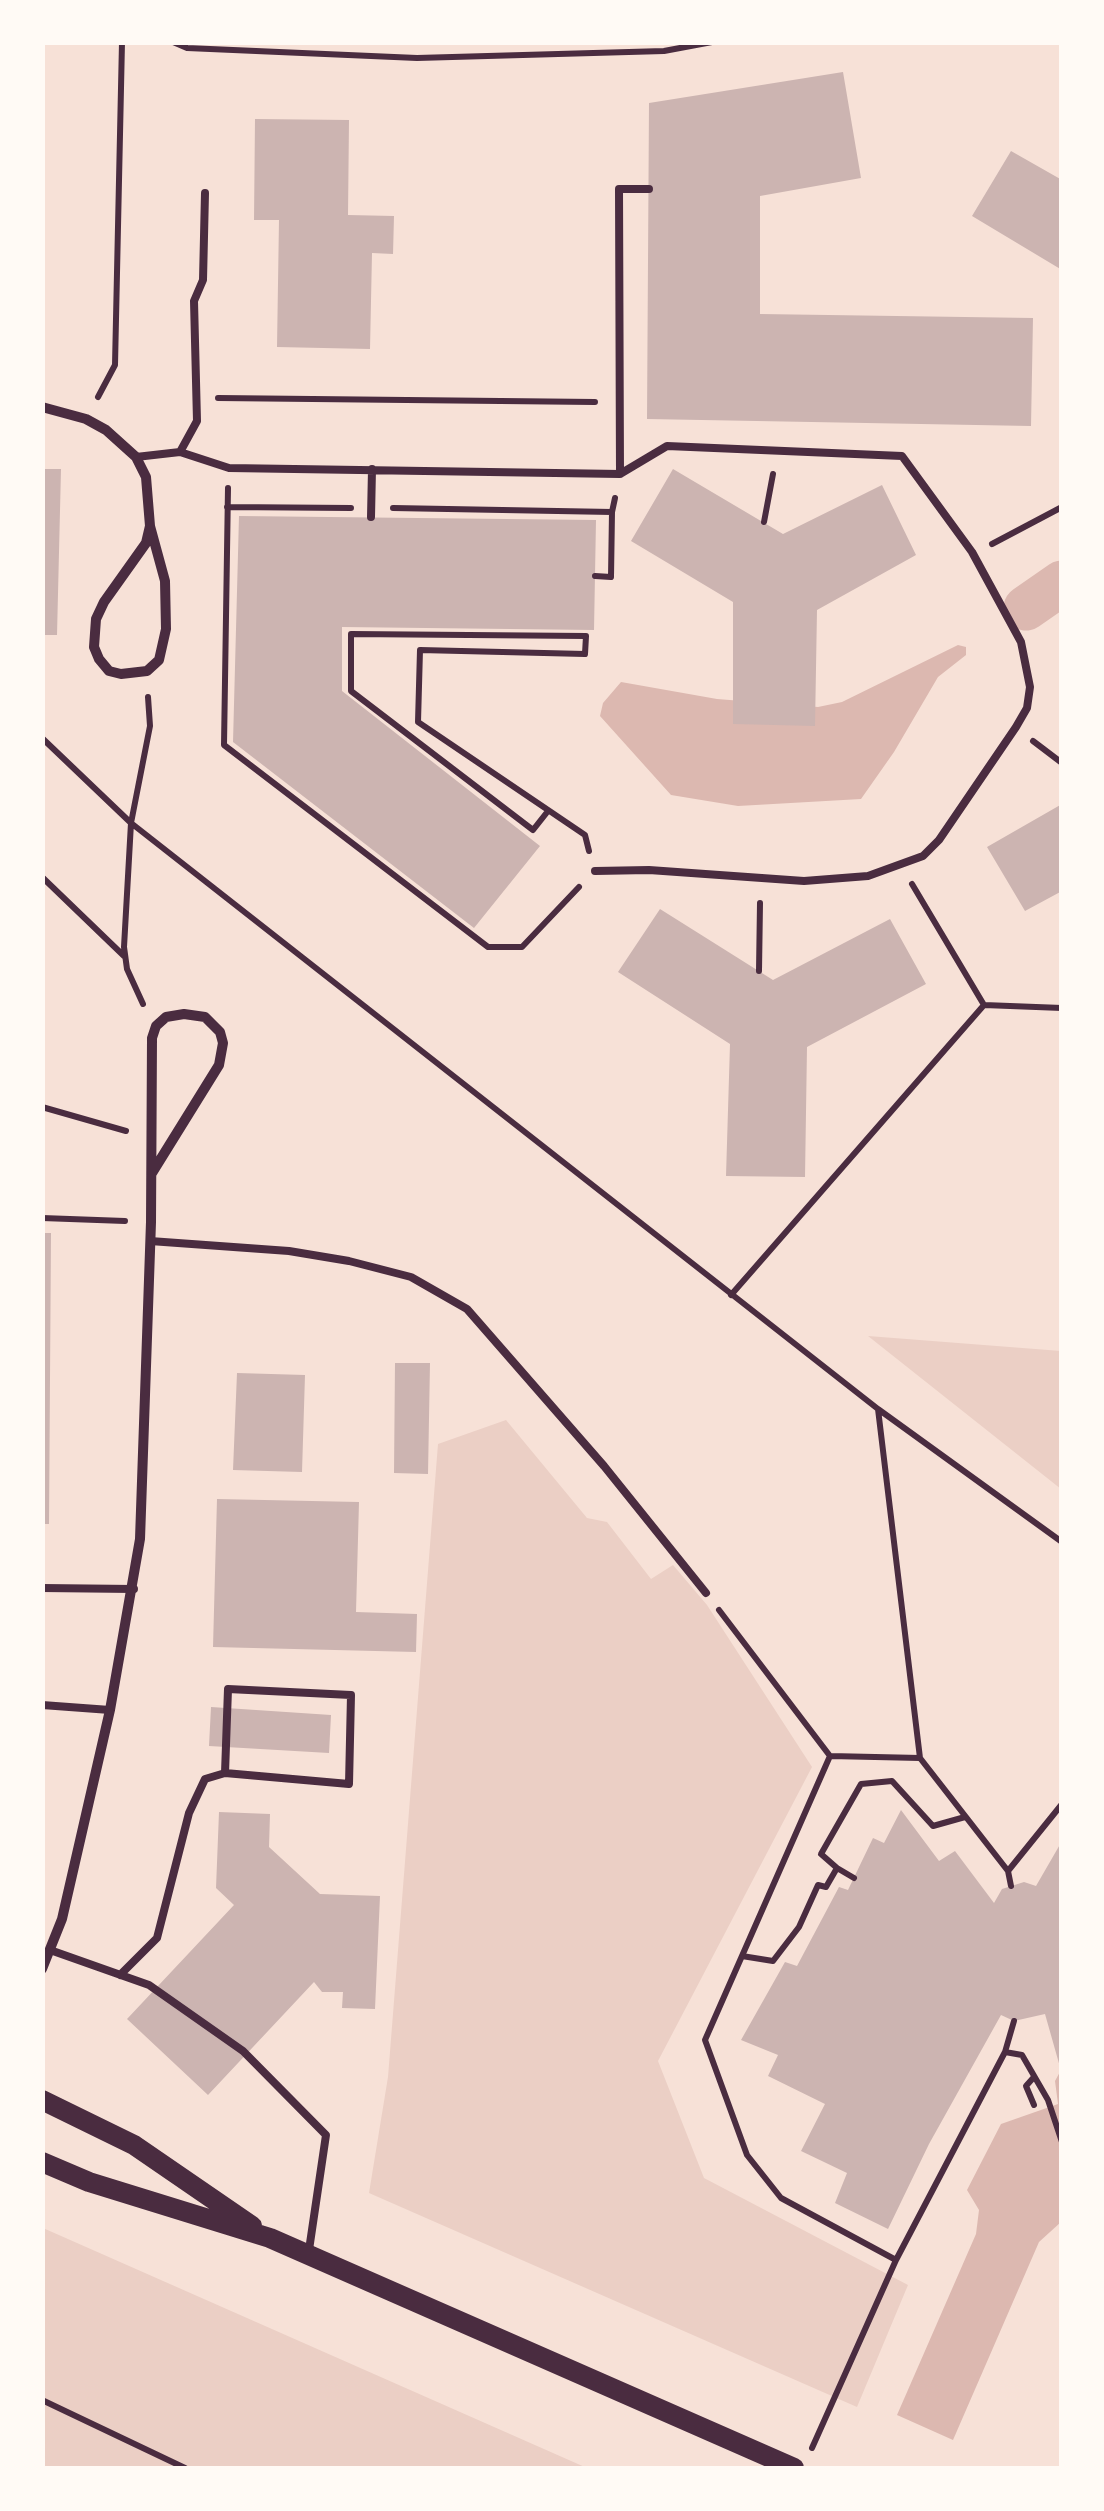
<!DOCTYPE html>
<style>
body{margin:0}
#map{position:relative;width:1104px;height:2511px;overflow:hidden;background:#f7e1d7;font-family:"Space Grotesk",sans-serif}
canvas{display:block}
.frame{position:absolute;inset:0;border:45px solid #fffaf5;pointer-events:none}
</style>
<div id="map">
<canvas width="1104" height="2511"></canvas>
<div class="frame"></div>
</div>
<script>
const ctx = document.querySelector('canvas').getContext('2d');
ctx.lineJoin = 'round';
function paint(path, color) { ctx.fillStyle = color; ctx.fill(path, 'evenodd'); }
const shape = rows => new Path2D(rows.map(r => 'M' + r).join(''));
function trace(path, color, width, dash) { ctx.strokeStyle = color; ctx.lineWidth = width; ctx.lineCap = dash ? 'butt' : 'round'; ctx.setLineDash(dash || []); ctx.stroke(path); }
const green = shape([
 [868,1336,1061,1351,1061,1489],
 [506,1420,587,1518,607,1522,651,1579,673,1565,707,1605,812,1767,658,2061,704,2178,908,2285,857,2407,369,2193,388,2077,438,1444],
 [43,2228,587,2468,43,2468]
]);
const water = shape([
 [958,645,966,647,966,655,938,677,894,752,861,799,738,806,671,795,600,716,603,703,621,682,717,699,818,707,842,702],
 [1061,2070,1061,2222,1039,2242,953,2440,897,2415,976,2234,979,2210,967,2190,1001,2124,1058,2104,1055,2081]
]);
const canal = shape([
 [1026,608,1062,583]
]);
const building = shape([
 [843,72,861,178,760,196,760,314,1033,318,1031,426,647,419,649,103],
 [255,119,349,120,348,215,394,216,393,254,372,253,370,349,277,347,279,220,254,220],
 [1011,151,1062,180,1062,270,972,216],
 [42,469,61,469,57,635,42,635],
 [673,469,783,534,882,485,916,555,817,610,815,726,733,724,733,602,631,541],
 [239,516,596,520,594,630,342,627,342,691,540,846,474,928,233,742],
 [1062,804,1062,891,1025,911,987,847],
 [660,909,773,980,890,919,926,984,807,1047,805,1177,726,1176,730,1044,618,972],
 [42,1233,51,1233,49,1524,42,1524],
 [395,1363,430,1363,428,1474,394,1473],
 [237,1373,305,1375,302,1472,233,1470],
 [217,1499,359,1502,356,1612,417,1614,416,1652,213,1647],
 [211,1707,331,1715,329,1753,209,1746],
 [901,1810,939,1861,955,1851,994,1903,1002,1889,1024,1882,1036,1886,1062,1841,1062,2074,1045,2014,1014,2021,1001,2015,929,2144,888,2229,835,2203,847,2173,801,2151,825,2104,768,2076,778,2055,741,2040,785,1962,797,1966,839,1887,848,1890,873,1838,884,1843],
 [219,1812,270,1814,269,1847,320,1894,380,1896,375,2009,342,2008,343,1992,322,1992,314,1982,208,2095,127,2019,234,1905,216,1888]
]);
const path = shape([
 [173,42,187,48,417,58,664,51,712,42],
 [98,397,115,365,122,42],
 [218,398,595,402],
 [228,488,224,745,488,947,522,947,579,887],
 [227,507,351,508],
 [393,508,612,512,615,498],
 [764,522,773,474],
 [992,544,1062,507],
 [595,576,611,577,612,512],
 [42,738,131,823,878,1409,1062,1542],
 [1033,741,1062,763],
 [548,811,533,830,351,691,351,634,586,636,585,654,420,650,418,722,585,835,589,851],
 [42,877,124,956],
 [912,884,984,1005,1062,1008],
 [759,971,760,903],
 [143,1004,127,969,124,947,131,823,150,726,148,697],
 [42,1107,126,1131],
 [42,1218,125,1221],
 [731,1295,984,1005],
 [878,1409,920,1758,1008,1871,1062,1804],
 [719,1610,830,1756],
 [830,1756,920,1758],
 [837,1868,854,1878],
 [1008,1871,1011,1886],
 [742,1956,773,1961,799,1927,818,1885,826,1887,837,1868,821,1854,861,1784,892,1781,933,1826,965,1817],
 [1005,2052,1014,2021],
 [1034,2105,1026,2086,1034,2077],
 [896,2260,1005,2052,1022,2055,1048,2100,1062,2142],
 [42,2400,185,2468],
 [812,2448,896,2260,781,2198,747,2155,705,2040,830,1756]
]);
const service = shape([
 [180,452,197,421,194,301,203,280,205,193],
 [136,457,180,452,229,468,620,474,667,446,902,456,972,552,1021,642,1030,687,1027,708,1016,727,939,840,923,856,868,876,804,881,649,870,595,871],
 [620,474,619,189,649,189],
 [371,517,372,469],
 [150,1241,289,1251,349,1261,411,1277,467,1309,604,1466,706,1593],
 [42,1588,134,1589],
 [42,1705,110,1710],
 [50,1950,149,1985,243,2051,326,2135,309,2250],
 [120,1975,157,1938,189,1813,205,1779,225,1773,349,1784,351,1695,228,1689,225,1773]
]);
const minor = shape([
 [42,407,86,419,106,430,136,457,146,477,150,526,165,581,166,629,159,660,147,671,121,674,109,671,99,659,94,647,96,619,104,602,146,543,150,526],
 [42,1969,62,1919,110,1710,140,1539,151,1222,152,1038,156,1026,166,1017,184,1014,205,1017,220,1032,223,1043,219,1065,152,1173]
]);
const secondary = shape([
 [42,2100,134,2145,252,2226],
 [42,2162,89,2182,270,2238,794,2468]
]);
paint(green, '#ebcfc5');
paint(water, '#dcb8b0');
trace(canal, '#dcb8b0', 45);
paint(building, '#ccb4b1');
trace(path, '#4a2c40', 6);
trace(service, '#4a2c40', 8);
trace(minor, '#4a2c40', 10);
trace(secondary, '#4a2c40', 20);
</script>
